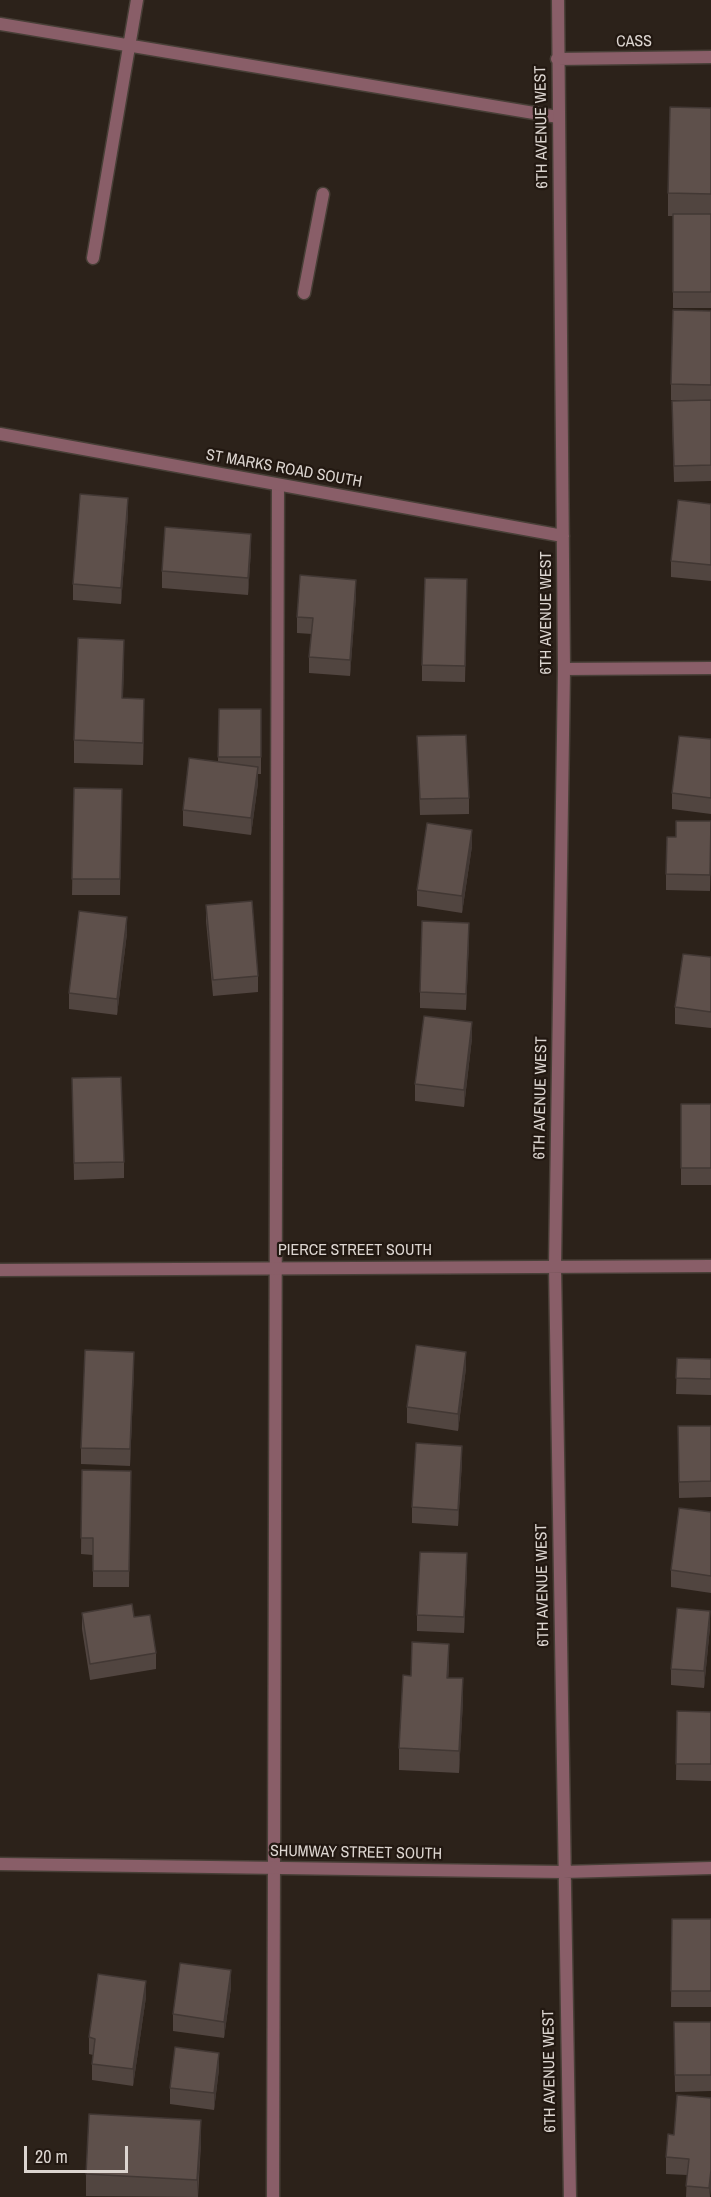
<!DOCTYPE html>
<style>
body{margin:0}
#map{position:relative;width:711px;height:2197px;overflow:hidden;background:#2c221a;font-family:"Archivo Narrow",sans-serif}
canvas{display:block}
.scale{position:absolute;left:24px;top:2146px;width:104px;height:27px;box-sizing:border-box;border:3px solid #dcd5d0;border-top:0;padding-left:8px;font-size:18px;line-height:21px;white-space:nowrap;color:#dcd5d0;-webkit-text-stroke:4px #221811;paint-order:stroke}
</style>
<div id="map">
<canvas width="711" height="2197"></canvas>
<div class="scale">20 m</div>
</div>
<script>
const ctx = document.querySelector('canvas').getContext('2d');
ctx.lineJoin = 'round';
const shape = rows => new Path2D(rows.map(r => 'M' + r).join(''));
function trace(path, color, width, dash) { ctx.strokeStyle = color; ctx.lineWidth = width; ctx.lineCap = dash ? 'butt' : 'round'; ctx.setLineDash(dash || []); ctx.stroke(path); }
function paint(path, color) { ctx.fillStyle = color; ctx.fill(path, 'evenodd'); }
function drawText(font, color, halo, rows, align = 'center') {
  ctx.font = font + ' "Archivo Narrow",sans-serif'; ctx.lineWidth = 4.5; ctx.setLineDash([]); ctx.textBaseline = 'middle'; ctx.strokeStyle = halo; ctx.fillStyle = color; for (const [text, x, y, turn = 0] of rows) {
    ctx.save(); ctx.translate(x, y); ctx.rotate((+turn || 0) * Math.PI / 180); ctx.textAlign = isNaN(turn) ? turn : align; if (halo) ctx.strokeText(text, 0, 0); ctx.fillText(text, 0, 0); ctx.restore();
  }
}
const service = shape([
 [0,24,558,117],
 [93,258,137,0],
 [304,293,323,194],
 [273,2197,278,485]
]);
const minor = shape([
 [558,0,564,669,555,1266,570,2197],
 [557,59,711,57],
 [0,434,563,536],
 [564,669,711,668],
 [0,1270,711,1266],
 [0,1864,563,1872,711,1868]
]);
const wall = shape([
 [711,108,711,308,673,308,673,216,668,216,668,193],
 [711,311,711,481,674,482,672,418,690,401,671,400,671,384],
 [711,504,711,581,671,577,671,561],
 [128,514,121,604,73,600,73,584],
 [251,550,248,595,162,588,162,571],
 [467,595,465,682,422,681,422,665],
 [356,596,350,676,309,673,309,657,312,634,297,633,297,617],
 [124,662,123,698,144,721,143,765,74,763,74,740],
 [219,709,261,709,261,774,258,774,258,783,251,835,183,826,183,810,218,762],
 [417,736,469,798,469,814,420,815],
 [711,739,711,814,672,809,672,793],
 [74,788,122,789,120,895,72,895],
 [472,846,462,913,417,906,417,890],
 [711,846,710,891,666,890,666,874],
 [206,905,258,976,258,992,213,996,206,921],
 [127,933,117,1015,69,1009,69,993],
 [469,939,466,1010,420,1008,420,992],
 [711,957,711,1028,675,1024,675,1007],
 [472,1038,464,1107,415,1101,415,1084],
 [72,1078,124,1162,124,1178,74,1180],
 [681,1104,711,1104,711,1185,681,1185],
 [677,1358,711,1359,711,1395,676,1394],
 [134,1368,130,1466,81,1464,81,1448],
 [466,1368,458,1431,407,1423,407,1407],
 [678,1426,711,1426,711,1497,679,1498],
 [462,1462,458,1526,412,1523,412,1507],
 [82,1470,131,1471,129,1587,93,1587,93,1555,81,1554],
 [711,1512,711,1593,671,1587,671,1570],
 [467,1570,464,1633,417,1631,417,1615],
 [82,1613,134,1617,156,1653,156,1669,90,1680,82,1629],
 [710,1627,704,1688,671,1685,671,1669],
 [449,1667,448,1678,463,1701,459,1773,399,1770,399,1748,411,1676],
 [677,1711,711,1712,711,1781,676,1780],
 [672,1919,711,1919,711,2007,671,2007],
 [231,1987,224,2038,173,2031,173,2014],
 [146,1997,133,2086,92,2080,92,2064,93,2055,89,2054,89,2037],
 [674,2022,711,2022,711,2091,675,2092],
 [219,2069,214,2110,170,2104,170,2088],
 [711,2098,711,2186,710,2197,686,2197,687,2175,666,2174,666,2157,674,2135],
 [201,2143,198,2197,86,2196,86,2174]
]);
const shadedWall = shape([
 [128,498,128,514,121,604,121,588],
 [251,534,251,550,248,595,248,578],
 [356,580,356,596,350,676,350,660],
 [124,640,124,662,122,721,122,698],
 [144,699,144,721,143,765,143,743],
 [258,767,258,783,251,835,251,818],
 [472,830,472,846,462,913,462,896],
 [127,917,127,933,117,1015,117,999],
 [469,923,469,939,466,1010,466,994],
 [472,1022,472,1038,464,1107,464,1090],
 [134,1352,134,1368,130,1466,130,1449],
 [466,1352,466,1368,458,1431,458,1414],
 [462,1446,462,1462,458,1526,458,1510],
 [467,1553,467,1570,464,1633,464,1617],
 [710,1611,710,1627,704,1688,704,1671],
 [449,1644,449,1667,447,1700,447,1678],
 [463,1678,463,1701,459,1773,459,1751],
 [231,1970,231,1987,224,2038,224,2022],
 [146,1981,146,1997,133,2086,133,2069],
 [219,2053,219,2069,214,2110,214,2093],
 [201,2120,201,2143,197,2197,197,2180],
 [711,2170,711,2186,709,2197,709,2188]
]);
const building = shape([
 [670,107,711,108,711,194,668,193,670,107],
 [673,214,711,214,711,292,673,292,673,214],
 [673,310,711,311,711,385,671,384,673,310],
 [711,400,711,465,674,466,672,401,711,400],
 [80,494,128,498,121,588,73,584,80,494],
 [678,500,711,504,711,565,671,561,678,500],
 [165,527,251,534,248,578,162,571,165,527],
 [300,575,356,580,350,660,309,657,313,618,297,617,300,575],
 [425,578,467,579,465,666,422,665,425,578],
 [78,638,124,640,122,698,144,699,143,743,74,740,78,638],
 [219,709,261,709,261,757,218,757,219,709],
 [466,735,469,798,420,799,417,736,466,735],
 [679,736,711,739,711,798,672,793,679,736],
 [189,758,258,767,251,818,183,810,189,758],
 [74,788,122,789,120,879,72,879,74,788],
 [676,821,711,821,710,875,666,874,667,837,676,837,676,821],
 [427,823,472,830,462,896,417,890,427,823],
 [252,901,258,976,213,980,206,905,252,901],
 [79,911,127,917,117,999,69,993,79,911],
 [422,921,469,923,466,994,420,992,422,921],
 [683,954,711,957,711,1012,675,1007,683,954],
 [424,1016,472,1022,464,1090,415,1084,424,1016],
 [121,1077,124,1162,74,1163,72,1078,121,1077],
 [681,1104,711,1104,711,1168,681,1168,681,1104],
 [416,1345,466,1352,458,1414,407,1407,416,1345],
 [85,1350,134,1352,130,1449,81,1448,85,1350],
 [677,1358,711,1359,711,1379,676,1378,677,1358],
 [678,1426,711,1426,711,1481,679,1482,678,1426],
 [416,1443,462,1446,458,1510,412,1507,416,1443],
 [82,1470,131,1471,129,1571,93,1571,93,1538,81,1538,82,1470],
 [679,1508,711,1512,711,1576,671,1570,679,1508],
 [420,1552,467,1553,464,1617,417,1615,420,1552],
 [132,1604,134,1617,150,1615,156,1653,90,1664,82,1613,132,1604],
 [677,1608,710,1611,704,1671,671,1669,677,1608],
 [412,1642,449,1644,447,1678,463,1678,459,1751,399,1748,403,1675,411,1676,412,1642],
 [677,1711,711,1712,711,1764,676,1764,677,1711],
 [672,1919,711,1919,711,1991,671,1991,672,1919],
 [180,1963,231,1970,224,2022,173,2014,180,1963],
 [98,1974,146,1981,133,2069,92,2064,95,2039,89,2037,98,1974],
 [674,2022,711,2022,711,2075,675,2075,674,2022],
 [175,2047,219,2053,214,2093,170,2088,175,2047],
 [677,2095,711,2098,711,2170,709,2188,686,2186,689,2159,666,2157,668,2134,674,2135,677,2095],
 [89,2114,201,2120,197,2180,86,2174,89,2114]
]);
const streetNames = [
 ["CASS",634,42,-1],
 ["6TH AVENUE WEST",542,127,-91],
 ["ST MARKS ROAD SOUTH",284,469,10],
 ["6TH AVENUE WEST",547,613,-90],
 ["6TH AVENUE WEST",541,1098,-89],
 ["PIERCE STREET SOUTH",355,1251],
 ["6TH AVENUE WEST",543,1585,-91],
 ["SHUMWAY STREET SOUTH",356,1853,1],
 ["6TH AVENUE WEST",550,2071,-91]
];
trace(service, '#483f37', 15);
trace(minor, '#483f37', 15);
trace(service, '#895e68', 12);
trace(minor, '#895e68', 12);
paint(wall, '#514540');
paint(shadedWall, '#423834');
paint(building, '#5e504b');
trace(building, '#423834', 1.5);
drawText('16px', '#dcd5d0', '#221811', streetNames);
</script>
